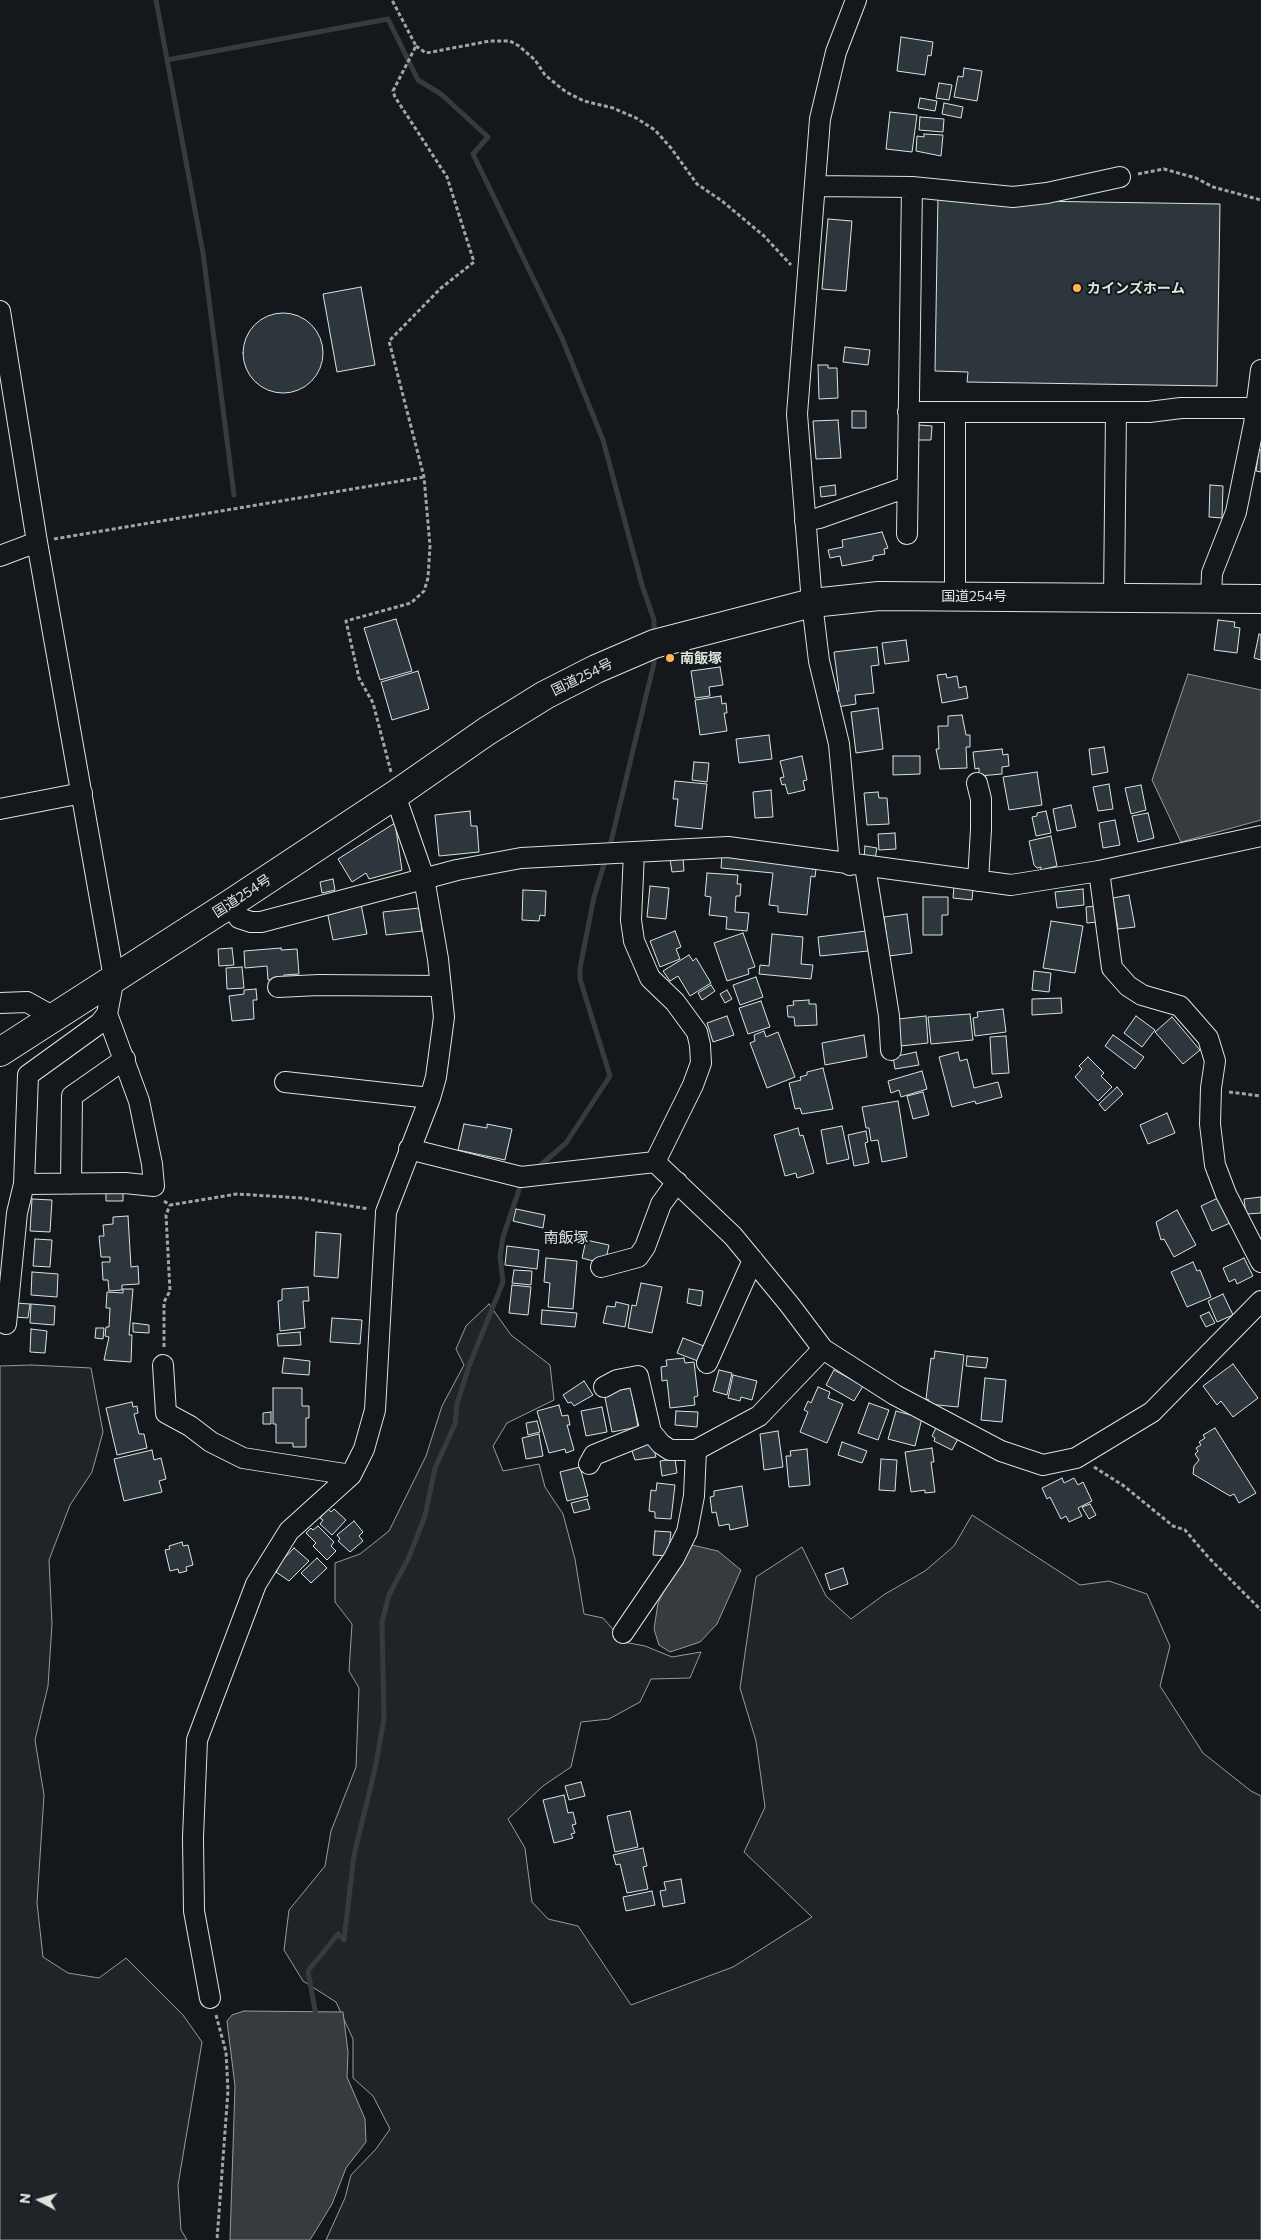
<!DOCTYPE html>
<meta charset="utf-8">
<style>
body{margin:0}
#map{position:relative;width:1261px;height:2240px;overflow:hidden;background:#14181c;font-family:Commissioner,sans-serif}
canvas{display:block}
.north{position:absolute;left:15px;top:2175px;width:50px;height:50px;-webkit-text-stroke:4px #14181c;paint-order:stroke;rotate:276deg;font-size:14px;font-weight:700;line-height:20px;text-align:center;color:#d8e6dc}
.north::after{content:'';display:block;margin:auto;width:18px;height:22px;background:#d8e6dc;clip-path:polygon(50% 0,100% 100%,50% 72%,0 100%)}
</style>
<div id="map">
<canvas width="1261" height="2240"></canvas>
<div class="north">N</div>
</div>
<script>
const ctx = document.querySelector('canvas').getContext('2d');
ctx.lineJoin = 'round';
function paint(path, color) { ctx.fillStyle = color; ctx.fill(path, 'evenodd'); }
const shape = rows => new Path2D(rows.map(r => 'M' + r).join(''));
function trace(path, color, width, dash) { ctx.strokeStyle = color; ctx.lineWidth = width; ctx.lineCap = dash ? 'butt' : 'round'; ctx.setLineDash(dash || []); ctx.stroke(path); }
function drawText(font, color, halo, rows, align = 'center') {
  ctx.font = font + ' Commissioner,"Noto Sans JP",sans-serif'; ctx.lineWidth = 4; ctx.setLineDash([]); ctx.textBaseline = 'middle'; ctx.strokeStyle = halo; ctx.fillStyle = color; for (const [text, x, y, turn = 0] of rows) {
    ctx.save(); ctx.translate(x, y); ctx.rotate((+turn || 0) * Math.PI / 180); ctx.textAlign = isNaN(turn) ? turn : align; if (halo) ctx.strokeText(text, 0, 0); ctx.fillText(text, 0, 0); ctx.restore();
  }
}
const green = shape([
 [489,1304,511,1335,550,1365,554,1400,507,1423,493,1446,503,1471,539,1464,545,1487,563,1514,575,1559,584,1614,603,1618,624,1642,645,1646,672,1657,701,1652,690,1678,651,1679,640,1702,609,1719,581,1722,571,1767,543,1786,508,1819,525,1848,532,1902,548,1919,578,1926,631,2005,733,1967,812,1917,744,1852,765,1807,756,1741,740,1688,756,1577,802,1547,826,1596,851,1619,885,1594,925,1571,954,1546,972,1515,1080,1585,1109,1581,1147,1594,1170,1646,1160,1686,1203,1753,1251,1791,1261,1796,1261,2240,326,2240,345,2198,351,2175,376,2149,390,2129,373,2096,353,2078,353,2039,336,2002,303,1981,284,1950,289,1910,325,1866,331,1831,356,1767,359,1688,349,1671,352,1624,335,1602,335,1563,360,1554,389,1531,426,1456,442,1406,464,1365,456,1349,466,1326,489,1304],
 [31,1365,91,1368,103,1432,92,1472,70,1505,49,1560,52,1624,48,1686,35,1740,44,1795,37,1903,43,1957,68,1973,99,1978,126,1958,183,2015,202,2042,178,2185,181,2230,187,2240,0,2240,0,1366,31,1365]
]);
const water = shape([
 [1188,674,1261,690,1261,820,1181,842,1152,780,1188,674],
 [692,1545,718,1551,741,1570,717,1624,700,1642,670,1652,659,1645,654,1629,658,1603,673,1573,692,1545],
 [244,2011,343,2012,348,2052,347,2077,365,2119,366,2142,346,2168,332,2204,310,2240,230,2240,235,2086,227,2021,232,2015,244,2011]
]);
const stream = shape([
 [156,0,203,253,234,495],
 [167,60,388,19,418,80,441,94,488,137,473,154,562,338,603,440,642,585,654,620,654,635],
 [609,850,654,663,654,654],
 [536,1169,566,1143,610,1076,580,979,580,968,594,897,606,858],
 [316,2016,308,1971,338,1934,344,1940,354,1855,375,1769,384,1719,382,1622,389,1595,409,1557,425,1516,435,1468,455,1424,457,1404,469,1366,503,1282,500,1256,503,1237,522,1181]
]);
const building = shape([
 [901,37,933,42,931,56,928,55,925,75,897,71,901,37],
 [964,68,982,71,977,101,954,97,958,76,963,77,964,68],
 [939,83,952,85,949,100,936,98,939,83],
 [920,98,937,101,935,111,918,108,920,98],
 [944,103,963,107,961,118,942,114,944,103],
 [890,112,917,115,912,152,886,149,890,112],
 [920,117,944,119,943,132,919,130,920,117],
 [924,134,943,135,941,156,916,151,917,136,924,137,924,134],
 [938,195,967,200,1220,204,1217,386,967,382,968,372,935,371,938,195],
 [828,219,852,221,846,291,822,289,828,219],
 [361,287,375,365,337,372,323,294,361,287],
 '243 353a40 40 0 1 1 80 0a40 40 0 1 1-80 0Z',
 [845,347,870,350,868,365,843,362,845,347],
 [818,365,828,365,828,368,837,368,838,398,819,399,818,365],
 [852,411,866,411,866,428,852,428,852,411],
 [838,420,841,458,816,459,813,421,838,420],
 [919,425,932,426,931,440,918,440,919,425],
 [1259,449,1261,450,1261,472,1256,471,1259,449],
 [835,485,836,495,821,497,820,487,835,485],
 [1210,485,1223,486,1222,518,1209,517,1210,485],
 [882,532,888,548,884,549,885,554,873,556,873,560,842,566,840,556,830,558,828,550,843,547,842,540,882,532],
 [396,619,412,671,380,680,364,628,396,619],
 [1218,620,1235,622,1234,627,1240,628,1237,653,1214,650,1218,620],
 [1259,634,1261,635,1261,660,1254,658,1259,634],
 [906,640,909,661,885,664,882,643,906,640],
 [877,647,879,665,871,666,874,693,855,695,856,704,837,707,835,692,839,691,834,652,877,647],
 [720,667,723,685,709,687,710,696,695,698,691,671,720,667],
 [418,671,429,709,392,720,381,682,418,671],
 [946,674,947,678,957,676,959,688,966,686,968,698,942,703,937,675,946,674],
 [721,696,722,704,726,703,727,713,724,713,727,731,700,735,695,700,721,696],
 [878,708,883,749,856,753,851,712,878,708],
 [962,715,966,735,970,735,970,747,966,747,967,768,940,769,936,749,939,749,938,726,948,726,948,716,962,715],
 [769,735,772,759,739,763,736,739,769,735],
 [1104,747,1108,772,1092,775,1089,749,1104,747],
 [1002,749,1003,755,1008,754,1009,766,1002,767,1002,774,979,776,979,768,975,769,973,752,1002,749],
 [802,756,807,780,803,781,805,790,788,794,785,784,782,785,780,778,784,777,780,761,802,756],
 [893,756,920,756,920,774,893,775,893,756],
 [694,762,709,763,707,782,692,780,694,762],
 [1037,772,1042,805,1009,810,1003,777,1037,772],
 [675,781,707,784,702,829,675,826,678,799,673,799,675,781],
 [1109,784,1113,809,1098,811,1093,787,1109,784],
 [1141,785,1146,810,1131,814,1125,788,1141,785],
 [771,790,773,817,755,818,753,792,771,790],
 [878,792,879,798,887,798,889,824,867,825,864,793,878,792],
 [1071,805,1076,827,1057,831,1053,809,1071,805],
 [470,811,471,826,477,826,479,852,439,856,435,815,470,811],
 [1046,811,1051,833,1036,836,1032,817,1037,816,1037,813,1046,811],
 [1148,813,1154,838,1138,842,1132,816,1148,813],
 [1115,820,1120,845,1103,848,1099,823,1115,820],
 [395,823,402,870,369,879,366,873,352,882,338,859,395,823],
 [895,833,896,849,879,850,878,834,895,833],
 [1051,836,1057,866,1041,870,1041,867,1037,868,1034,865,1029,841,1051,836],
 [865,846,877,848,875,859,864,858,865,846],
 [722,854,812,863,811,869,816,869,815,877,811,876,807,915,778,912,778,906,769,905,773,873,721,868,722,854],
 [683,857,684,871,672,872,670,859,683,857],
 [707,873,738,875,737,884,741,884,740,896,736,896,735,912,749,913,747,931,726,929,727,917,709,915,711,897,705,896,707,873],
 [333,879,335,890,322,893,320,882,333,879],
 [650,886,669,888,666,919,647,917,650,886],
 [954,886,973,888,972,900,953,898,954,886],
 [1083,889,1084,905,1057,908,1055,892,1083,889],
 [523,890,546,891,545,916,540,915,539,921,522,920,523,890],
 [1129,895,1135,927,1118,929,1113,898,1129,895],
 [923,897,948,897,948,915,942,915,942,935,923,935,923,897],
 [361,904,367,934,333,940,327,911,361,904],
 [1096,906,1097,922,1087,923,1086,907,1096,906],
 [419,908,422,931,386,935,383,912,419,908],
 [907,914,912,953,889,956,884,917,907,914],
 [1051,921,1083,926,1075,973,1043,968,1051,921],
 [675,931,681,947,676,949,680,959,660,967,650,941,675,931],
 [866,931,868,951,820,956,818,937,866,931],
 [743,933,755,967,748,969,749,974,727,981,714,943,743,933],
 [772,934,803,937,801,964,813,965,811,979,759,974,760,965,769,966,772,934],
 [232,948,234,965,219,966,218,949,232,948],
 [281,948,281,950,297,949,299,974,284,975,284,979,268,980,267,966,245,968,244,951,281,948],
 [689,955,693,961,696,958,711,983,690,996,678,976,670,981,663,971,689,955],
 [242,967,244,988,227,989,226,968,242,967],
 [1034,971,1051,973,1049,992,1032,990,1034,971],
 [756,977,763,997,740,1005,733,985,756,977],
 [711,985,715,991,702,1000,698,993,711,985],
 [256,989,257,1000,253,1000,254,1019,232,1021,229,996,244,994,244,990,256,989],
 [727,990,732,999,725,1003,720,994,727,990],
 [1061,998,1062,1013,1032,1015,1032,999,1061,998],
 [809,1000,809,1004,816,1004,817,1025,795,1026,794,1017,788,1017,787,1006,794,1005,793,1001,809,1000],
 [761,1001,770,1027,748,1034,739,1008,761,1001],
 [1003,1009,1006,1032,975,1036,973,1018,978,1017,977,1012,1003,1009],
 [970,1014,973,1040,931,1044,928,1017,970,1014],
 [727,1016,734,1035,713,1042,707,1023,727,1016],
 [926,1016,928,1043,901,1046,898,1019,926,1016],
 [1136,1016,1155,1030,1142,1047,1124,1033,1136,1016],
 [1172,1017,1200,1050,1183,1064,1155,1032,1172,1017],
 [764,1031,766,1037,778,1032,795,1077,767,1088,750,1043,755,1041,754,1035,764,1031],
 [864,1035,867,1057,825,1065,822,1043,864,1035],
 [1113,1035,1144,1057,1135,1069,1105,1046,1113,1035],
 [1006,1036,1009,1073,992,1074,990,1037,1006,1036],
 [916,1052,919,1065,895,1069,893,1057,916,1052],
 [958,1052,960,1061,967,1059,974,1088,998,1082,1002,1097,976,1104,975,1101,952,1107,939,1057,958,1052],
 [1088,1057,1104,1073,1101,1076,1112,1087,1098,1101,1075,1077,1082,1069,1079,1066,1088,1057],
 [823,1068,833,1109,802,1114,800,1108,795,1109,789,1083,801,1080,800,1077,807,1075,807,1072,823,1068],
 [922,1071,927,1089,901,1097,899,1090,891,1093,888,1081,922,1071],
 [1117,1087,1123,1094,1105,1111,1099,1104,1117,1087],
 [923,1092,929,1115,913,1119,907,1096,923,1092],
 [898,1101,907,1157,882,1162,878,1140,871,1141,869,1128,866,1128,862,1107,898,1101],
 [1167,1113,1175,1133,1148,1144,1140,1125,1167,1113],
 [464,1124,487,1128,487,1124,512,1129,505,1160,458,1150,464,1124],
 [842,1126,849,1159,827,1164,821,1130,842,1126],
 [798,1128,800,1136,803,1135,814,1173,797,1178,796,1173,785,1176,774,1135,798,1128],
 [866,1131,868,1142,865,1143,869,1163,854,1166,848,1135,866,1131],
 [106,1192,123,1192,123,1201,106,1201,106,1192],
 [1261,1197,1261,1213,1246,1214,1244,1199,1261,1197],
 [1218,1198,1230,1223,1212,1231,1201,1206,1218,1198],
 [32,1199,52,1200,50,1232,30,1231,32,1199],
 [516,1209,545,1215,543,1228,513,1221,516,1209],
 [1177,1210,1196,1245,1174,1257,1164,1239,1161,1240,1156,1222,1177,1210],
 [128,1216,131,1267,138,1266,139,1284,122,1285,122,1290,109,1291,108,1280,103,1280,102,1262,110,1262,110,1257,101,1257,99,1236,104,1236,103,1225,113,1224,113,1217,128,1216],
 [316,1232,341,1234,338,1278,314,1276,316,1232],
 [35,1239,52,1240,50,1267,33,1266,35,1239],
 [586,1240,609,1245,606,1259,598,1257,597,1262,582,1258,586,1240],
 [507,1246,539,1250,537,1269,505,1265,507,1246],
 [546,1258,577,1261,573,1309,548,1307,550,1283,544,1282,546,1258],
 [1244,1258,1253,1276,1237,1284,1235,1279,1229,1282,1223,1268,1244,1258],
 [1193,1262,1197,1271,1200,1270,1211,1297,1187,1307,1171,1272,1193,1262],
 [514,1270,532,1271,531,1285,512,1283,514,1270],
 [32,1272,58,1274,57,1297,31,1295,32,1272],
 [641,1283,662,1287,652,1333,628,1328,632,1305,636,1306,641,1283],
 [512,1285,531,1287,528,1315,509,1313,512,1285],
 [308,1287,309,1301,303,1301,305,1328,280,1331,278,1301,282,1300,282,1289,308,1287],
 [123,1289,133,1289,129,1335,132,1335,131,1362,104,1360,109,1337,105,1336,106,1327,109,1327,110,1308,106,1308,107,1292,123,1293,123,1289],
 [689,1289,703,1291,701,1306,687,1303,689,1289],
 [1223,1294,1233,1315,1217,1322,1208,1301,1223,1294],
 [616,1302,629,1305,625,1327,603,1323,607,1306,615,1307,616,1302],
 [16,1303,30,1304,28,1318,15,1317,16,1303],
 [31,1304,55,1306,54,1325,30,1323,31,1304],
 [542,1310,577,1313,575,1327,541,1324,542,1310],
 [1209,1312,1215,1323,1206,1327,1200,1316,1209,1312],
 [332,1318,362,1320,360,1344,330,1342,332,1318],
 [133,1323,149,1325,149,1333,133,1332,133,1323],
 [96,1328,104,1328,103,1339,95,1338,96,1328],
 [31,1329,47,1331,45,1353,30,1352,31,1329],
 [300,1332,301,1345,278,1346,277,1334,300,1332],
 [683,1338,709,1348,703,1363,677,1353,683,1338],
 [935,1351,964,1355,958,1407,928,1404,929,1400,926,1399,931,1358,934,1359,935,1351],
 [967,1356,988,1358,986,1368,966,1366,967,1356],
 [284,1358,310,1361,309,1375,282,1373,284,1358],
 [684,1358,685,1363,694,1362,698,1396,694,1397,695,1405,670,1408,667,1380,662,1381,661,1367,667,1366,666,1360,684,1358],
 [1233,1364,1258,1398,1233,1417,1221,1401,1217,1405,1203,1386,1233,1364],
 [719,1370,732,1373,727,1395,713,1391,719,1370],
 [834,1370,863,1386,854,1401,826,1385,834,1370],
 [733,1375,757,1381,752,1400,741,1397,740,1401,728,1398,733,1375],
 [985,1378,1006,1380,1002,1422,981,1420,985,1378],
 [584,1381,593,1395,574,1406,571,1402,568,1403,563,1395,584,1381],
 [818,1387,830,1392,828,1398,843,1404,827,1443,800,1432,808,1412,804,1410,808,1401,811,1403,818,1387],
 [273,1388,302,1388,302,1406,309,1406,309,1418,306,1418,306,1447,293,1447,293,1443,276,1443,276,1424,273,1424,273,1388],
 [631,1388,638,1427,612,1432,604,1393,631,1388],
 [132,1402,133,1407,137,1406,138,1413,134,1414,139,1434,144,1434,147,1448,117,1455,106,1408,132,1402],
 [869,1403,889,1410,878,1440,858,1433,869,1403],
 [559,1405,562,1416,568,1415,570,1425,567,1425,574,1450,566,1453,565,1449,549,1453,537,1411,559,1405],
 [602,1407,607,1432,586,1436,581,1411,602,1407],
 [676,1411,698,1412,697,1427,675,1425,676,1411],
 [896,1411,922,1418,915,1446,888,1439,896,1411],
 [271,1412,271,1424,263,1424,263,1413,271,1412],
 [537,1421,540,1432,528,1435,526,1423,537,1421],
 [937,1426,959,1437,952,1450,934,1441,935,1438,932,1436,937,1426],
 [1215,1428,1256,1493,1239,1503,1234,1494,1230,1496,1193,1474,1194,1466,1199,1460,1195,1454,1198,1451,1196,1448,1201,1445,1199,1442,1205,1438,1203,1435,1215,1428],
 [778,1431,783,1467,764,1470,760,1434,778,1431],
 [539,1434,543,1456,526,1459,522,1438,539,1434],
 [651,1439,656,1457,635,1460,630,1445,651,1439],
 [842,1442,867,1451,862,1463,838,1455,842,1442],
 [932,1448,934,1462,931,1462,935,1492,925,1493,925,1490,911,1492,905,1452,932,1448],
 [807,1449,810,1485,789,1487,786,1456,791,1456,790,1451,807,1449],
 [152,1450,154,1460,161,1458,166,1479,159,1481,162,1492,124,1501,114,1459,152,1450],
 [675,1459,677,1473,662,1476,660,1461,675,1459],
 [881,1459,897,1460,895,1491,879,1490,881,1459],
 [580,1467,588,1496,567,1501,560,1472,580,1467],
 [1062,1478,1064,1483,1074,1478,1078,1485,1083,1482,1092,1501,1078,1508,1082,1516,1069,1522,1066,1516,1061,1519,1050,1497,1047,1499,1042,1488,1062,1478],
 [657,1483,675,1485,671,1519,655,1518,655,1512,649,1511,651,1490,656,1491,657,1483],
 [742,1486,748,1526,730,1530,729,1524,719,1526,716,1512,712,1513,710,1497,714,1496,714,1491,742,1486],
 [587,1499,590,1509,574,1513,571,1503,587,1499],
 [1090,1504,1096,1515,1089,1519,1082,1507,1090,1504],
 [328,1509,331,1512,334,1509,346,1520,332,1535,320,1524,323,1520,320,1518,328,1509],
 [354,1521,363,1532,359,1536,363,1541,350,1552,338,1541,340,1539,337,1535,354,1521],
 [318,1526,334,1542,331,1546,336,1551,327,1560,313,1546,316,1543,306,1533,311,1528,313,1530,318,1526],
 [655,1531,671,1532,668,1556,653,1555,655,1531],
 [182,1542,183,1546,188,1545,193,1565,186,1567,187,1571,179,1573,178,1569,170,1571,165,1550,170,1549,169,1546,182,1542],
 [294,1548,309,1561,289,1581,276,1572,278,1569,276,1567,294,1548],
 [317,1558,327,1568,311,1583,301,1573,317,1558],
 [843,1568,848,1584,830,1590,825,1574,843,1568],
 [581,1782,585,1796,569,1800,565,1786,581,1782],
 [564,1795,568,1813,573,1812,576,1824,572,1825,575,1833,571,1834,573,1838,554,1843,543,1800,564,1795],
 [630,1811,638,1847,615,1852,607,1816,630,1811],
 [643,1848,647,1866,643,1867,648,1889,627,1893,620,1864,616,1865,613,1855,643,1848],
 [681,1879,685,1903,663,1907,660,1891,666,1890,664,1882,681,1879],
 [652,1891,655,1905,626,1911,623,1897,652,1891]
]);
const path = shape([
 [416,46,426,53,490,41,510,41,519,46,535,60,545,75,566,92,584,101,613,108,636,118,655,130,671,148,697,184,722,201,764,236,791,265],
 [1138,174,1164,169,1196,178,1213,187,1261,200],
 [54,539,424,477],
 [391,772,373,703,359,678,346,621,411,603,424,591,428,578,430,546,424,477,389,341,441,288,474,262,447,177,395,97,393,91,416,46,392,0],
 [1229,1092,1261,1096],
 [164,1201,170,1205,237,1194,301,1198,369,1209],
 [164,1347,164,1302,170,1291,166,1215,170,1205],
 [1094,1467,1124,1486,1173,1526,1185,1530,1209,1558,1261,1610],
 [216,2015,226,2052,228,2091,217,2240]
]);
const minor = shape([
 [815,186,912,187,1013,197,1047,193,1120,177],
 [0,311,37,542,114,978,107,1014,100,1023,28,1075,24,1184,17,1213,6,1324],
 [908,412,1149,412,1181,408,1261,408],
 [805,521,819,518,907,487],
 [907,534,912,187],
 [0,556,37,542],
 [955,596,955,412],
 [1114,598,1116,412],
 [1211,598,1212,573,1236,512,1254,424,1261,370],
 [977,783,981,799,981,829,978,881],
 [0,809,82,793],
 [634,852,631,920,634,941,650,978,675,1002,697,1032,700,1045,701,1063,693,1085,655,1162],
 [850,865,839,744,819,661,812,603,797,414,820,119,836,52,856,0],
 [865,866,889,1016,891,1050],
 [1099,871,1112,968,1128,986,1142,995,1180,1006,1208,1038,1215,1061,1211,1088,1210,1124,1215,1165,1226,1194,1261,1262],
 [230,904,239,918,251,922,261,922,457,870,521,858,728,847,1011,885,1099,871,1261,836],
 [278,987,319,985,440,986],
 [0,1003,27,1002,54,1017],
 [285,1082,430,1098],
 [409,1149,521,1177,655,1162,733,1236,789,1304,823,1349,895,1395,1001,1451,1043,1465,1076,1458,1152,1412,1261,1301],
 [24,1184,125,1183,154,1186,152,1164,139,1101,107,1014],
 [71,1184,72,1096,125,1059],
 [601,1267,638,1257,645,1247,661,1204,677,1182],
 [707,1363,753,1260],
 [163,1365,166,1413,190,1426,211,1442,243,1458,351,1475],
 [604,1387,617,1380,638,1376,651,1432,661,1444,670,1450,696,1450,759,1416,823,1349],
 [589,1464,594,1455,651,1432],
 [623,1633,674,1558,687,1532,694,1496,696,1450],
 [210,1998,194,1911,193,1837,197,1740,256,1584,289,1531,351,1475,364,1449,375,1410,386,1212,430,1098,436,1077,444,1017,438,959,424,878,395,795]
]);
const highway = shape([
 [0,1052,230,904,395,795,487,731,545,695,596,669,654,644,812,603,879,596,1261,599]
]);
const markers = [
 [1077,288,5,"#ffb74d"],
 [670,658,5,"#ffb74d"]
];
const poiNames = [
 ["カインズホーム",1087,288],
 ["南飯塚",680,658]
];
const streetNames = [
 ["国道254号",974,596],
 ["国道254号",582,677,-26],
 ["国道254号",242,896,-33]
];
const neighbourhoodNames = [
 ["南飯塚",566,1238]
];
paint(green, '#202428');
trace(green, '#939e99', 1);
paint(water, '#363b3e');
trace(water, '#939e99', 1);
trace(stream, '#363b3e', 5);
paint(building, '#2c363c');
trace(building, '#d8e6dc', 1);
trace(minor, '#d8e6dc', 22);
trace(highway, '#d8e6dc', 30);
trace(path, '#9da8a2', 3, [4, 2.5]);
trace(minor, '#14181c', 20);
trace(highway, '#14181c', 28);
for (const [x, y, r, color] of markers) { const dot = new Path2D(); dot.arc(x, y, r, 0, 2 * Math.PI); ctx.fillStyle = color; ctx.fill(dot); trace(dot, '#14181c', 2); }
drawText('bold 14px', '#d8e6dc', '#14181c', poiNames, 'left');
drawText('14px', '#d8e6dc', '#14181c', streetNames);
drawText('15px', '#d8e6dc', '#14181c', neighbourhoodNames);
</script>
